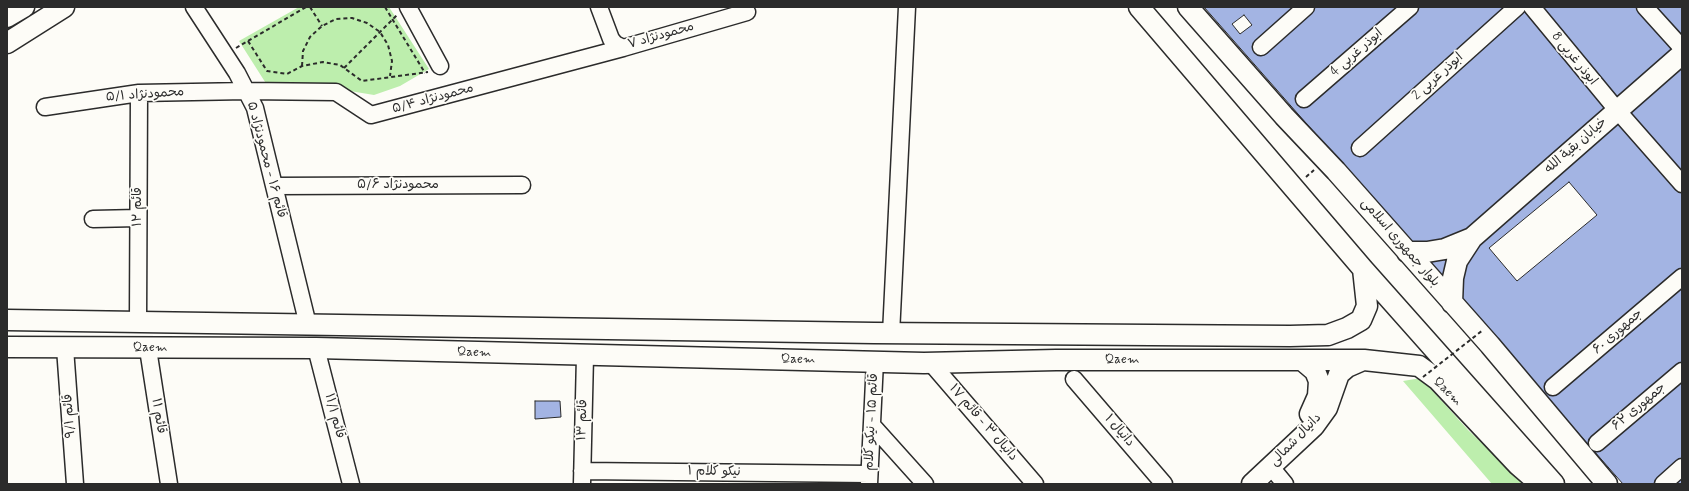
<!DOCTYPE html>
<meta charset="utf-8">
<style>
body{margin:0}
#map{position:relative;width:1689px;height:491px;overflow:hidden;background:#fdfcf7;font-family:Mynerve,sans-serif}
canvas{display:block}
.frame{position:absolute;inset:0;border:8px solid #2b2b2b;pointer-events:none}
</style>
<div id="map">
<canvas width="1689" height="491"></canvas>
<div class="frame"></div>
</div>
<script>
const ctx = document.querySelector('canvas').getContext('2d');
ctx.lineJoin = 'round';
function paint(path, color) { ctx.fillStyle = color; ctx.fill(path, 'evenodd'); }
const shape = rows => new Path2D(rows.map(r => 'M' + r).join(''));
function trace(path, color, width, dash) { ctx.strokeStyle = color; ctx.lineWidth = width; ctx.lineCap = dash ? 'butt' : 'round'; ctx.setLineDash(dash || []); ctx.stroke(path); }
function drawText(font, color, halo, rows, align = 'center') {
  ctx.font = font + ' Mynerve,"Playpen Sans Arabic",sans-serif'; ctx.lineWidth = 3.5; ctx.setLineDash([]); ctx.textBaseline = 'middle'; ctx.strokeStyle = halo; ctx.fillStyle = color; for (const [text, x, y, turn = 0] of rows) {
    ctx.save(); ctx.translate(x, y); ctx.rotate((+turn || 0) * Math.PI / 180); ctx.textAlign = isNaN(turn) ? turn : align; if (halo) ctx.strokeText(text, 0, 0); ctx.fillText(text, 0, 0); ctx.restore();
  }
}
const green = shape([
 [299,7,389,7,429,69,400,86,374,95,308,84,267,85,239,41],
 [1421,378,1468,430,1525,484,1492,484,1403,381]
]);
const building = shape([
 [1204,7,1682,7,1682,484,1623,484,1204,7],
 [1244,15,1252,25,1240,34,1232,24,1244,15],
 [1569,182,1597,215,1517,281,1489,248,1569,182],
 [535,401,560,401,561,417,535,419,535,401]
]);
const path = shape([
 [310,7,322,26],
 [385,7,425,73],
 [248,41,267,71,287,74,302,66,323,62,340,65,362,81,428,72],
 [236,48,306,7],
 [302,66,303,51,310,37,322,26,336,19,352,18,367,23,380,32,388,45,392,61,390,76],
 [344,68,397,15],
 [1306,177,1314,170]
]);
const minor = shape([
 [194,7,237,73,255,108,308,325],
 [408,7,440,66],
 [599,7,611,39,615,44,623,48,747,12],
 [1532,7,1617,110,1682,184],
 [1645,7,1682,48],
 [1261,47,1306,7],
 [1304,99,1410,7],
 [45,107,139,93,246,91,336,92,371,115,623,48],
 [1360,148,1517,7],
 [274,186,522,185],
 [93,219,138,218],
 [138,322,139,93],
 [891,334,907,7],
 [65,348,75,484],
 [316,348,351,484],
 [148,349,169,484],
 [931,363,1035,484],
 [1074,379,1164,484],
 [1553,387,1682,277],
 [872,425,925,484],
 [1597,443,1682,371],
 [1271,467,1285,484],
 [582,471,869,474],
 [582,484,585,356],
 [869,484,875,361],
 [1663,484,1682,467]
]);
const major = shape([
 [1139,7,1363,269,1554,484],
 [1188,7,1284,116,1336,171,1490,345,1607,484],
 [7,17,24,7],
 [7,43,64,7],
 [1407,252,1427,252,1445,249,1472,238],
 [1452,303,1453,278,1457,261,1472,238,1682,54],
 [7,320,874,333,1290,336,1328,335,1347,328,1361,320,1367,306,1363,269],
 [7,347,316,348,924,363,1056,360,1364,360,1419,366,1438,380,1518,465,1540,484],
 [1302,360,1315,371,1319,381,1318,396,1310,414],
 [1252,484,1314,426,1327,408,1339,374,1347,367,1363,360]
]);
const pathBridge = shape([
 [1423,377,1483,330]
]);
const streetNames = [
 ["محمودنژاد ۷",661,36,-16],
 ["ابوذر غربی 4",1357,53,-41],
 ["ابوذر غربی 8",1574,59,51],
 ["ابوذر غربی 2",1438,77,-42],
 ["محمودنژاد ۵/۱",145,95,-4],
 ["محمودنژاد ۵/۴",433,99,-15],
 ["خیابان بقیة الله",1576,146,-41],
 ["قائم ۱۶ - محمودنژاد ۵",266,160,75],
 ["محمودنژاد ۵/۶",398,185],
 ["قائم ۱۲",138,207,-90],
 ["بلوار جمهوری اسلامی",1400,243,49],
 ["جمهوری ۶۰",1618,332,-41],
 ["Qaem",150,348],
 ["Qaem",474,353,2],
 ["Qaem",798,360,1],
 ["Qaem",1122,360],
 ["Qaem",1447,392,45],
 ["جمهوری ۶۲",1639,407,-40],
 ["قائم ۹/۱",70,416,-94],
 ["قائم ۱۱",158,416,81],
 ["قائم ۱۱/۱",334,416,75],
 ["قائم ۱۳",583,420,-88],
 ["قائم ۱۵ - نیکو کلام",872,422,-87],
 ["دانیال ۳ - قائم ۱۷",983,423,49],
 ["دانیال ۱",1119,431,49],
 ["دانیال شمالی",1296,440,-46],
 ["نیکو کلام ۱",714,472,1]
];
paint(green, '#bdeead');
paint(building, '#a3b4e3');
trace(building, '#2b2b2b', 1);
trace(minor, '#2b2b2b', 19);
trace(major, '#2b2b2b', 23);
trace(path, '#2b2b2b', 2, [4, 3]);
trace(minor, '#fdfcf7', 16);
trace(major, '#fdfcf7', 20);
trace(pathBridge, '#2b2b2b', 2, [4, 3]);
drawText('13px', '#2b2b2b', '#fdfcf7', streetNames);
</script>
